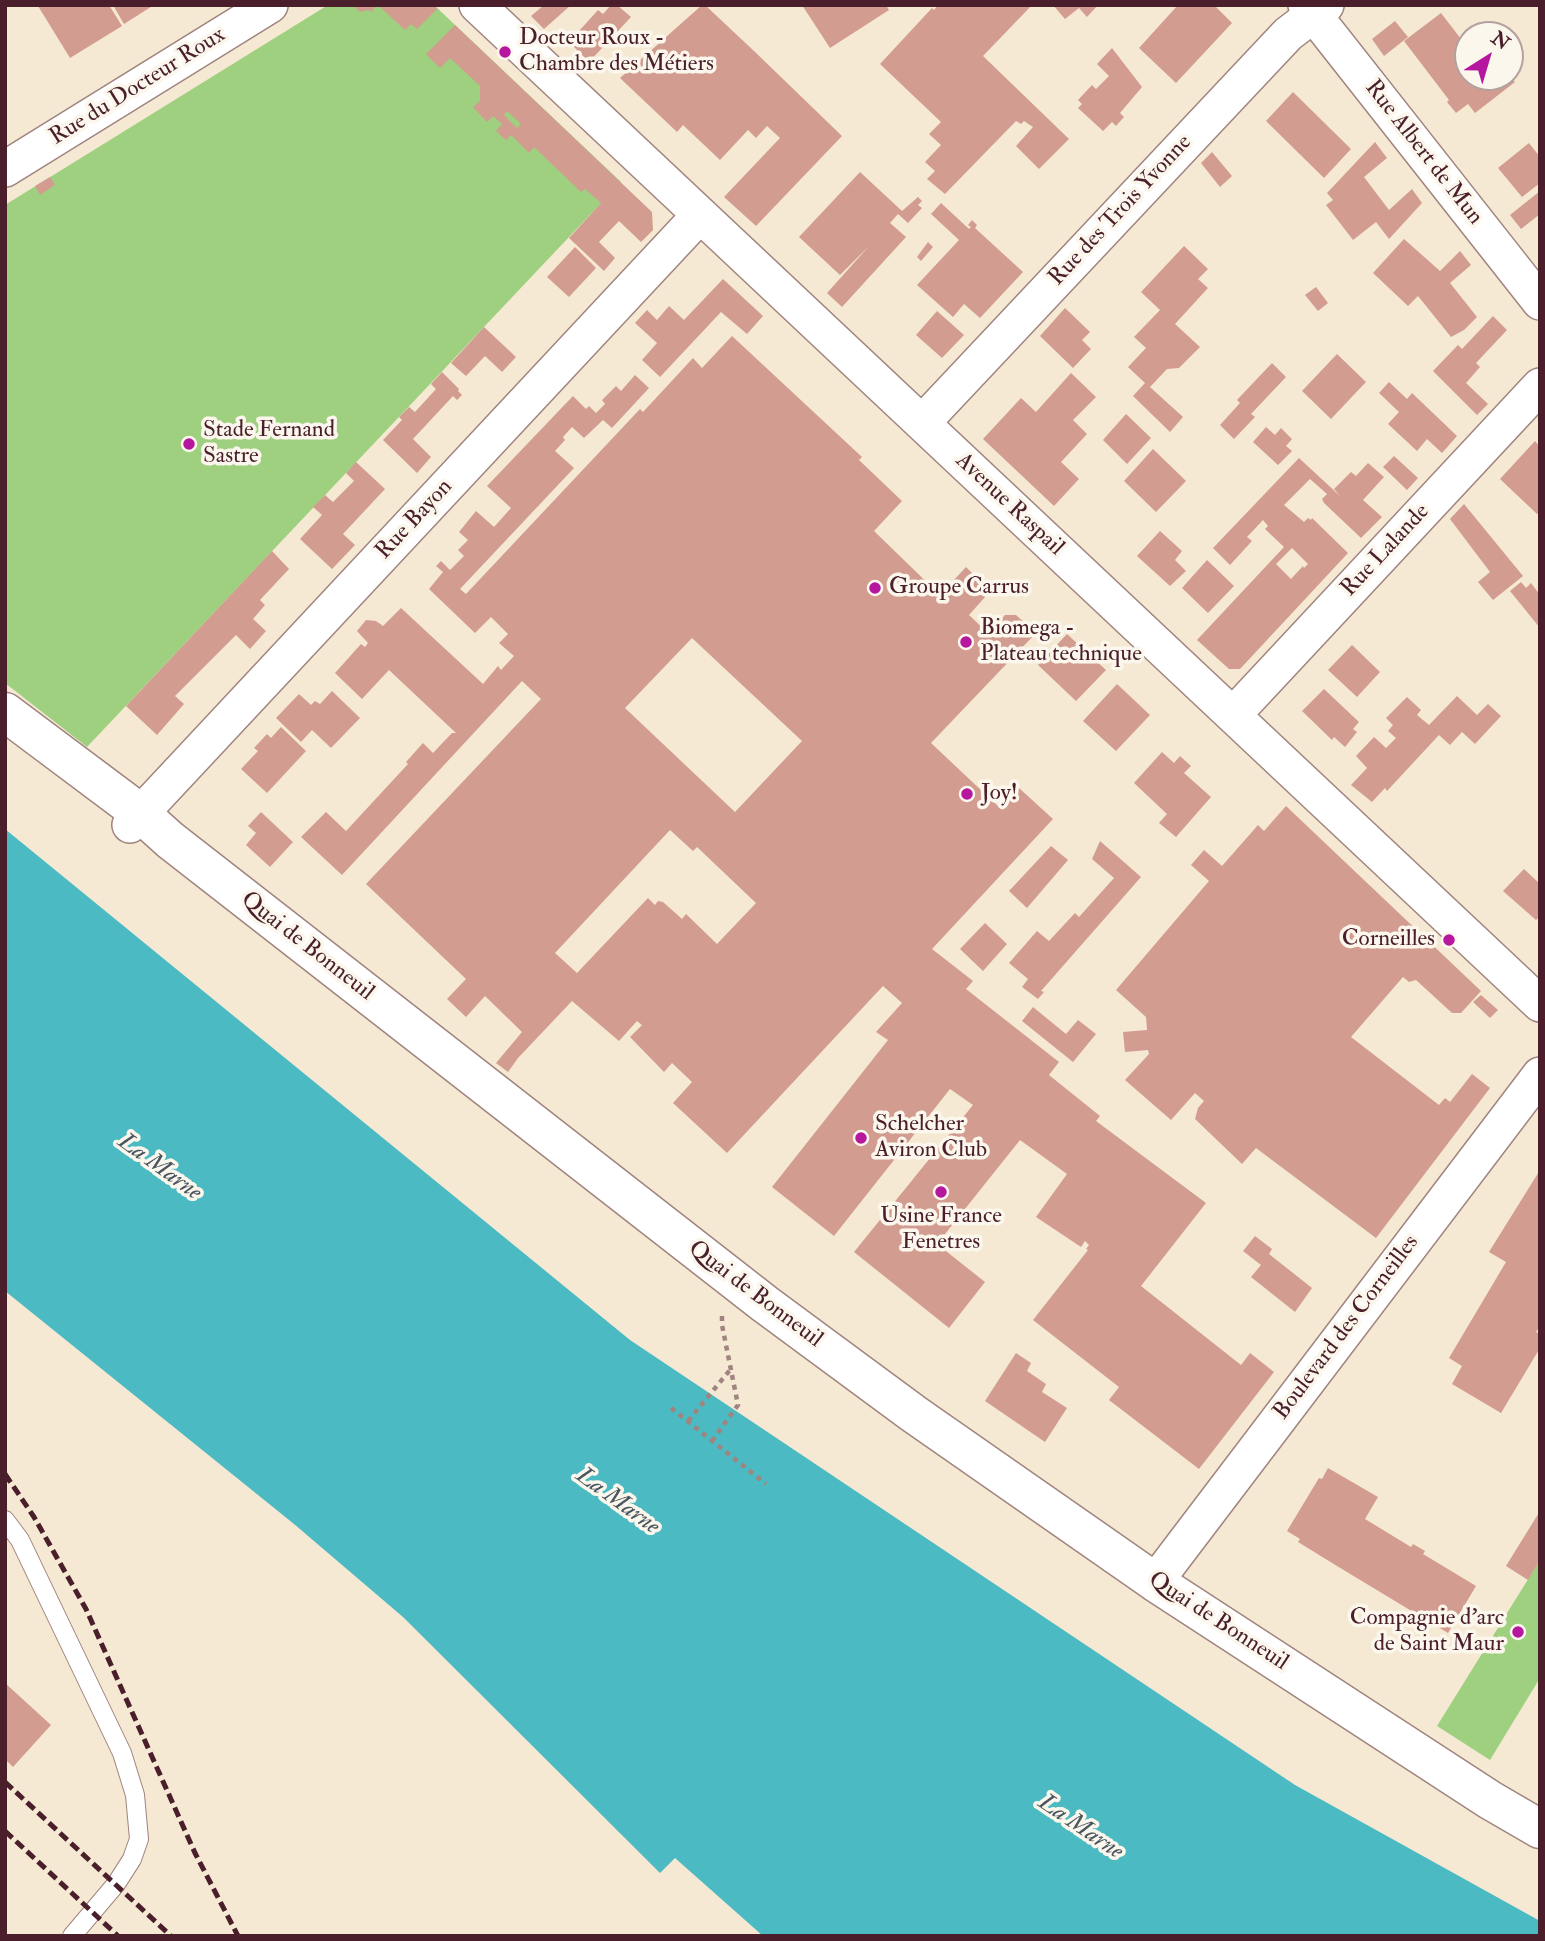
<!DOCTYPE html>
<meta charset="utf-8">
<style>
body{margin:0}
#map{position:relative;width:1545px;height:1941px;overflow:hidden;background:#f5e9d3;font-family:"IM FELL Double Pica",serif}
canvas{display:block}
.frame{position:absolute;inset:0;border:7px solid #4a1f2b;pointer-events:none}
.north{position:absolute;left:1454px;top:21px;width:70px;height:70px;box-sizing:border-box;background:#fbf7ec;border:2px solid #b4a19f;border-radius:50%;rotate:37deg;font-size:19px;font-weight:700;line-height:28px;text-align:center;color:#4a1f2b}
.north::after{content:'';display:block;margin:auto;width:24px;height:32px;background:#b5179e;clip-path:polygon(50% 0,100% 100%,50% 72%,0 100%)}
</style>
<div id="map">
<canvas width="1545" height="1941"></canvas>
<div class="frame"></div>
<div class="north">N</div>
</div>
<script>
const ctx = document.querySelector('canvas').getContext('2d');
ctx.lineJoin = 'round';
function paint(path, color) { ctx.fillStyle = color; ctx.fill(path, 'evenodd'); }
const shape = rows => new Path2D(rows.map(r => 'M' + r).join(''));
function trace(path, color, width, dash) { ctx.strokeStyle = color; ctx.lineWidth = width; ctx.lineCap = dash ? 'butt' : 'round'; ctx.setLineDash(dash || []); ctx.stroke(path); }
function drawText(font, color, halo, rows, align = 'center') {
  ctx.font = font + ' "IM FELL Double Pica",serif'; ctx.lineWidth = 7; ctx.setLineDash([]); ctx.textBaseline = 'middle'; ctx.strokeStyle = halo; ctx.fillStyle = color; for (const [text, x, y, turn = 0] of rows) {
    ctx.save(); ctx.translate(x, y); ctx.rotate((+turn || 0) * Math.PI / 180); ctx.textAlign = isNaN(turn) ? turn : align; if (halo) ctx.strokeText(text, 0, 0); ctx.fillText(text, 0, 0); ctx.restore();
  }
}
const green = shape([
 [328,5,434,5,621,182,87,747,5,683,5,205],
 [1540,1560,1540,1678,1490,1760,1437,1726]
]);
const water = shape([
 [5,829,630,1340,1295,1785,1540,1921,1540,1936,763,1936,675,1858,660,1873,403,1617,294,1524,5,1291]
]);
const building = shape([
 [40,5,109,5,122,26,70,58,38,6],
 [113,5,154,5,124,24],
 [352,5,377,5,371,12,368,10,360,12],
 [378,5,434,5,437,9,417,29,411,24,405,30],
 [544,5,571,5,544,29,531,16],
 [611,5,617,5,631,17,589,62,569,42,598,10,603,14],
 [702,5,705,5,754,51,842,136,756,226,724,197,780,138,767,126,756,138,748,130,720,160,683,125,677,132,620,78],
 [802,5,886,5,889,10,830,48],
 [938,5,1032,5,983,56,1069,139,1039,169,1016,146,1033,127,1024,121,1021,124,1016,121,945,194,927,179,935,171,925,162,941,145,929,134,941,122,880,64,932,8,934,10],
 [1053,5,1098,5,1087,17,1079,8,1065,19],
 [1178,5,1214,5,1232,23,1176,83,1139,48],
 [1441,13,1468,48,1468,77,1511,77,1515,82,1475,113,1468,104,1456,113,1447,102,1449,100,1404,41],
 [1395,21,1408,37,1384,56,1372,39],
 [455,25,652,212,653,230,641,242,619,221,599,242,615,258,604,271,569,238,601,203,585,189,581,192,534,147,529,153,511,135,506,140,496,131,502,124,493,116,487,122,473,107,480,101,480,86,450,58,440,68,426,54],
 [507,111,521,124,517,128,504,115],
 [1112,48,1142,87,1120,113,1124,117,1116,126,1112,122,1103,131,1078,108,1082,104,1078,100,1092,85,1096,89,1109,76,1097,64],
 [1293,92,1351,149,1324,178,1266,121],
 [1375,142,1387,158,1364,177,1389,210,1412,189,1422,203,1389,239,1376,222,1353,240,1326,205,1333,200,1327,193],
 [1529,143,1540,157,1540,183,1522,197,1498,168],
 [1212,152,1232,176,1220,187,1201,163],
 [860,172,902,211,918,197,922,201,918,205,922,208,908,223,898,214,890,223,906,237,842,307,827,293,869,246,840,275,799,237],
 [50,177,55,185,40,195,35,186],
 [1540,191,1540,214,1521,229,1510,215],
 [941,203,969,229,971,227,968,225,972,220,977,225,975,228,1023,272,980,318,964,304,953,317,917,285,959,240,931,214],
 [1404,239,1440,271,1460,251,1471,265,1450,283,1477,317,1464,330,1451,337,1418,296,1408,306,1373,273],
 [928,242,933,247,921,261,917,257],
 [1184,246,1208,269,1198,279,1208,288,1175,324,1200,347,1179,368,1167,369,1150,387,1183,417,1170,432,1133,396,1145,383,1128,367,1146,348,1134,337,1160,310,1141,292],
 [575,247,596,268,569,297,547,277],
 [723,279,763,316,747,334,721,312,660,377,642,360,657,343,635,323,647,310,657,320,669,306,684,320],
 [1316,287,1328,303,1318,311,1305,295],
 [1065,308,1090,332,1082,340,1091,349,1073,368,1040,336],
 [937,311,964,335,942,358,916,335],
 [1493,316,1507,330,1476,363,1480,367,1466,383,1488,404,1477,415,1433,371,1458,345,1462,349],
 [484,327,516,357,502,372,485,356,466,376,451,363],
 [732,336,862,457,859,460,902,501,874,531,940,595,966,567,985,586,985,597,969,615,988,633,1005,615,1016,615,1036,633,931,743,1000,808,1019,788,1053,819,932,949,973,981,966,989,1059,1062,1049,1075,1100,1116,1096,1121,1206,1203,1141,1286,1241,1365,1250,1353,1274,1372,1199,1469,1109,1400,1119,1387,1033,1320,1088,1250,1086,1249,1089,1245,1085,1241,1081,1247,1036,1217,1067,1174,1020,1140,937,1244,985,1282,949,1328,854,1252,973,1105,950,1089,834,1236,772,1187,888,1040,876,1032,902,1003,883,986,727,1153,673,1103,692,1082,672,1063,664,1072,630,1037,642,1025,637,1021,619,1041,572,1001,518,1058,508,1072,496,1063,522,1032,485,996,466,1017,447,999,466,979,366,884,541,699,522,681,342,875,301,837,326,812,346,831,408,764,406,762,423,743,433,753,452,733,456,733,389,670,362,699,335,673,361,644,365,647,368,643,357,631,366,620,376,621,383,626,401,608,483,684,498,666,501,670,514,656,499,643,508,634,491,617,475,633,429,589,443,572,436,566,441,561,450,570,464,556,458,550,468,540,459,532,476,511,494,527,511,508,487,486,573,396,586,409,589,406,596,413,605,404,602,400,616,386,621,391,635,375,649,388,612,428,603,420,584,438,572,427,563,437,565,440,555,451,574,468,460,589,466,594,640,409,643,412,693,358,702,368],
 [692,638,802,741,735,812,625,708],
 [670,830,693,851,697,847,756,903,717,944,686,914,682,919,663,902,658,901,655,905,648,898,577,973,555,953],
 [1337,354,1366,382,1331,419,1302,391],
 [1272,363,1286,377,1251,414,1255,417,1234,439,1220,425,1240,403,1237,400],
 [442,372,459,389,458,391,462,395,457,400,453,396,413,439,431,457,417,473,383,440,402,420,399,417,409,407,415,412,436,389,431,384],
 [1071,373,1096,397,1073,420,1087,434,1061,462,1079,479,1054,506,983,439,1021,398,1036,412],
 [1389,382,1407,399,1412,393,1457,436,1442,453,1427,439,1417,451,1388,424,1399,412,1379,393],
 [1126,414,1151,438,1127,464,1103,440],
 [1266,427,1275,435,1281,428,1292,439,1286,446,1292,451,1278,465,1253,442],
 [1535,441,1540,447,1540,512,1537,514,1500,479],
 [1153,449,1186,481,1156,512,1124,481],
 [1394,456,1418,478,1407,490,1383,467],
 [1299,458,1340,496,1334,489,1351,472,1356,476,1368,463,1384,477,1363,500,1382,517,1361,538,1324,503,1322,499,1327,494,1310,479,1284,505,1304,522,1308,518,1311,520,1312,518,1348,553,1240,669,1229,669,1197,640,1284,547,1265,529,1268,526,1263,520,1247,537,1252,541,1230,565,1213,548],
 [1292,548,1308,564,1304,568,1303,566,1291,579,1276,564],
 [356,462,385,489,343,534,355,545,332,569,300,539,322,515,313,507,325,495,333,502,354,481,346,473],
 [1464,504,1523,576,1493,600,1478,582,1490,572,1450,519],
 [1160,531,1182,551,1175,560,1186,571,1170,586,1137,556],
 [272,551,289,569,260,600,265,605,253,619,266,631,250,649,236,635,175,696,184,704,157,735,126,706],
 [1207,560,1234,586,1208,613,1182,588],
 [1521,582,1526,588,1531,583,1540,595,1540,628,1510,591],
 [1067,634,1106,670,1076,701,1038,665],
 [1352,645,1380,672,1357,697,1328,670],
 [1117,684,1150,715,1116,751,1083,721],
 [1324,689,1359,722,1353,729,1357,732,1345,747,1334,737,1332,740,1302,711],
 [332,691,360,718,331,748,312,730,301,742,276,718,299,694,311,705,315,701,320,704],
 [1457,696,1477,715,1488,704,1501,716,1475,744,1462,732,1450,745,1439,735,1387,791,1385,788,1372,802,1351,785,1367,768,1356,756,1374,737,1386,748,1396,738,1388,731,1393,725,1386,718,1407,697,1421,710,1417,715,1429,725],
 [281,727,306,751,267,793,241,769,258,751,254,748,267,734,271,738],
 [1162,752,1174,763,1180,756,1191,766,1184,773,1211,797,1176,837,1159,823,1167,814,1134,783],
 [1286,806,1481,991,1461,1013,1452,1013,1416,980,1409,982,1403,977,1351,1037,1439,1105,1445,1098,1450,1102,1472,1074,1490,1088,1376,1238,1256,1148,1242,1164,1195,1119,1198,1108,1204,1101,1195,1093,1171,1120,1125,1080,1149,1054,1148,1050,1125,1052,1123,1032,1147,1030,1146,1017,1116,990,1209,881,1191,865,1204,850,1222,866,1258,825,1264,831],
 [261,812,293,842,270,867,246,845,256,833,248,826],
 [1100,841,1141,877,1041,991,1044,992,1038,999,1022,987,1028,979,1009,963,1037,931,1049,941,1075,913,1079,917,1114,878,1092,859],
 [1051,846,1068,860,1027,908,1009,891],
 [1524,869,1540,884,1540,916,1536,920,1503,891],
 [985,923,1007,944,983,971,960,949],
 [1481,995,1498,1010,1490,1018,1473,1002],
 [1033,1007,1066,1034,1078,1020,1096,1034,1073,1062,1022,1021],
 [1540,1170,1540,1326,1536,1332,1540,1334,1540,1348,1501,1413,1452,1384,1462,1366,1449,1358,1506,1262,1489,1252],
 [1255,1236,1272,1249,1269,1254,1312,1288,1295,1312,1251,1277,1261,1265,1243,1251],
 [1016,1353,1031,1363,1027,1371,1046,1384,1042,1392,1067,1408,1045,1442,985,1401],
 [1328,1468,1378,1497,1365,1519,1411,1547,1413,1544,1425,1551,1423,1554,1476,1586,1448,1633,1337,1566,1298,1542,1300,1539,1287,1531,1319,1478,1322,1479],
 [1540,1511,1540,1560,1528,1580,1506,1566],
 [5,1683,51,1725,13,1767,5,1759]
]);
const path = shape([
 [671,1408,766,1484],
 [688,1421,730,1370],
 [712,1441,738,1405,722,1325,722,1316]
]);
const lane = shape([
 [5,1520,20,1540,122,1753,135,1795,139,1839,132,1859,116,1884,72,1936]
]);
const street = shape([
 [477,5,1540,1004],
 [1306,5,1540,302],
 [5,169,270,5],
 [922,423,1288,34,1326,5],
 [1233,715,1540,386],
 [130,825,700,215],
 [1155,1582,1540,1075]
]);
const secondary = shape([
 [5,712,140,813,170,840,765,1304,914,1414,1155,1582,1490,1800,1540,1829]
]);
const rail = shape([
 [5,1474,34,1517,86,1609,195,1853,238,1936],
 [5,1782,171,1936],
 [5,1831,118,1936]
]);
const markers = [
 [505,52,7,"#b5179e"],
 [189,444,7,"#b5179e"],
 [875,588,7,"#b5179e"],
 [966,642,7,"#b5179e"],
 [967,794,7,"#b5179e"],
 [1449,940,7,"#b5179e"],
 [861,1138,7,"#b5179e"],
 [941,1192,7,"#b5179e"],
 [1518,1632,7,"#b5179e"]
];
const poiNames = [
 ["Docteur Roux -",519,39],
 ["Chambre des Métiers",519,65],
 ["Stade Fernand",203,431],
 ["Sastre",203,457],
 ["Groupe Carrus",889,588],
 ["Biomega -",980,629],
 ["Plateau technique",980,655],
 ["Joy!",981,794],
 ["Corneilles",1435,940,"right"],
 ["Schelcher",875,1125],
 ["Aviron Club",875,1151],
 ["Usine France",941,1217,"center"],
 ["Fenetres",941,1243,"center"],
 ["Compagnie d'arc",1504,1619,"right"],
 ["de Saint Maur",1504,1645,"right"]
];
const streetNames = [
 ["Rue du Docteur Roux",138,87,-32],
 ["Rue Albert de Mun",1423,153,52],
 ["Rue des Trois Yvonne",1121,211,-47],
 ["Avenue Raspail",1009,505,43],
 ["Rue Bayon",415,520,-47],
 ["Rue Lalande",1386,551,-47],
 ["Quai de Bonneuil",307,947,38],
 ["Quai de Bonneuil",755,1295,37],
 ["Boulevard des Corneilles",1347,1328,-53],
 ["Quai de Bonneuil",1218,1622,33]
];
const waterNames = [
 ["La Marne",159,1168,36],
 ["La Marne",617,1502,36],
 ["La Marne",1080,1828,34]
];
paint(green, '#9fd07f');
paint(water, '#4cbac3');
paint(building, '#d29c90');
trace(lane, '#a0847f', 20);
trace(street, '#a0847f', 38);
trace(secondary, '#a0847f', 41);
trace(path, '#a0847f', 4.5, [5, 5]);
trace(lane, '#fff', 18);
trace(street, '#fff', 35);
trace(secondary, '#fff', 38);
trace(rail, '#4a1f2b', 5, [10, 5]);
for (const [x, y, r, color] of markers) { const dot = new Path2D(); dot.arc(x, y, r, 0, 2 * Math.PI); ctx.fillStyle = color; ctx.fill(dot); trace(dot, '#fbf7ec', 2.5); }
drawText('23px', '#4a1f2b', '#fbf7ec', poiNames, 'left');
drawText('23px', '#4a1f2b', '#fbf7ec', streetNames);
drawText('italic 24px', '#4b5560', '#fbf7ec', waterNames);
</script>
